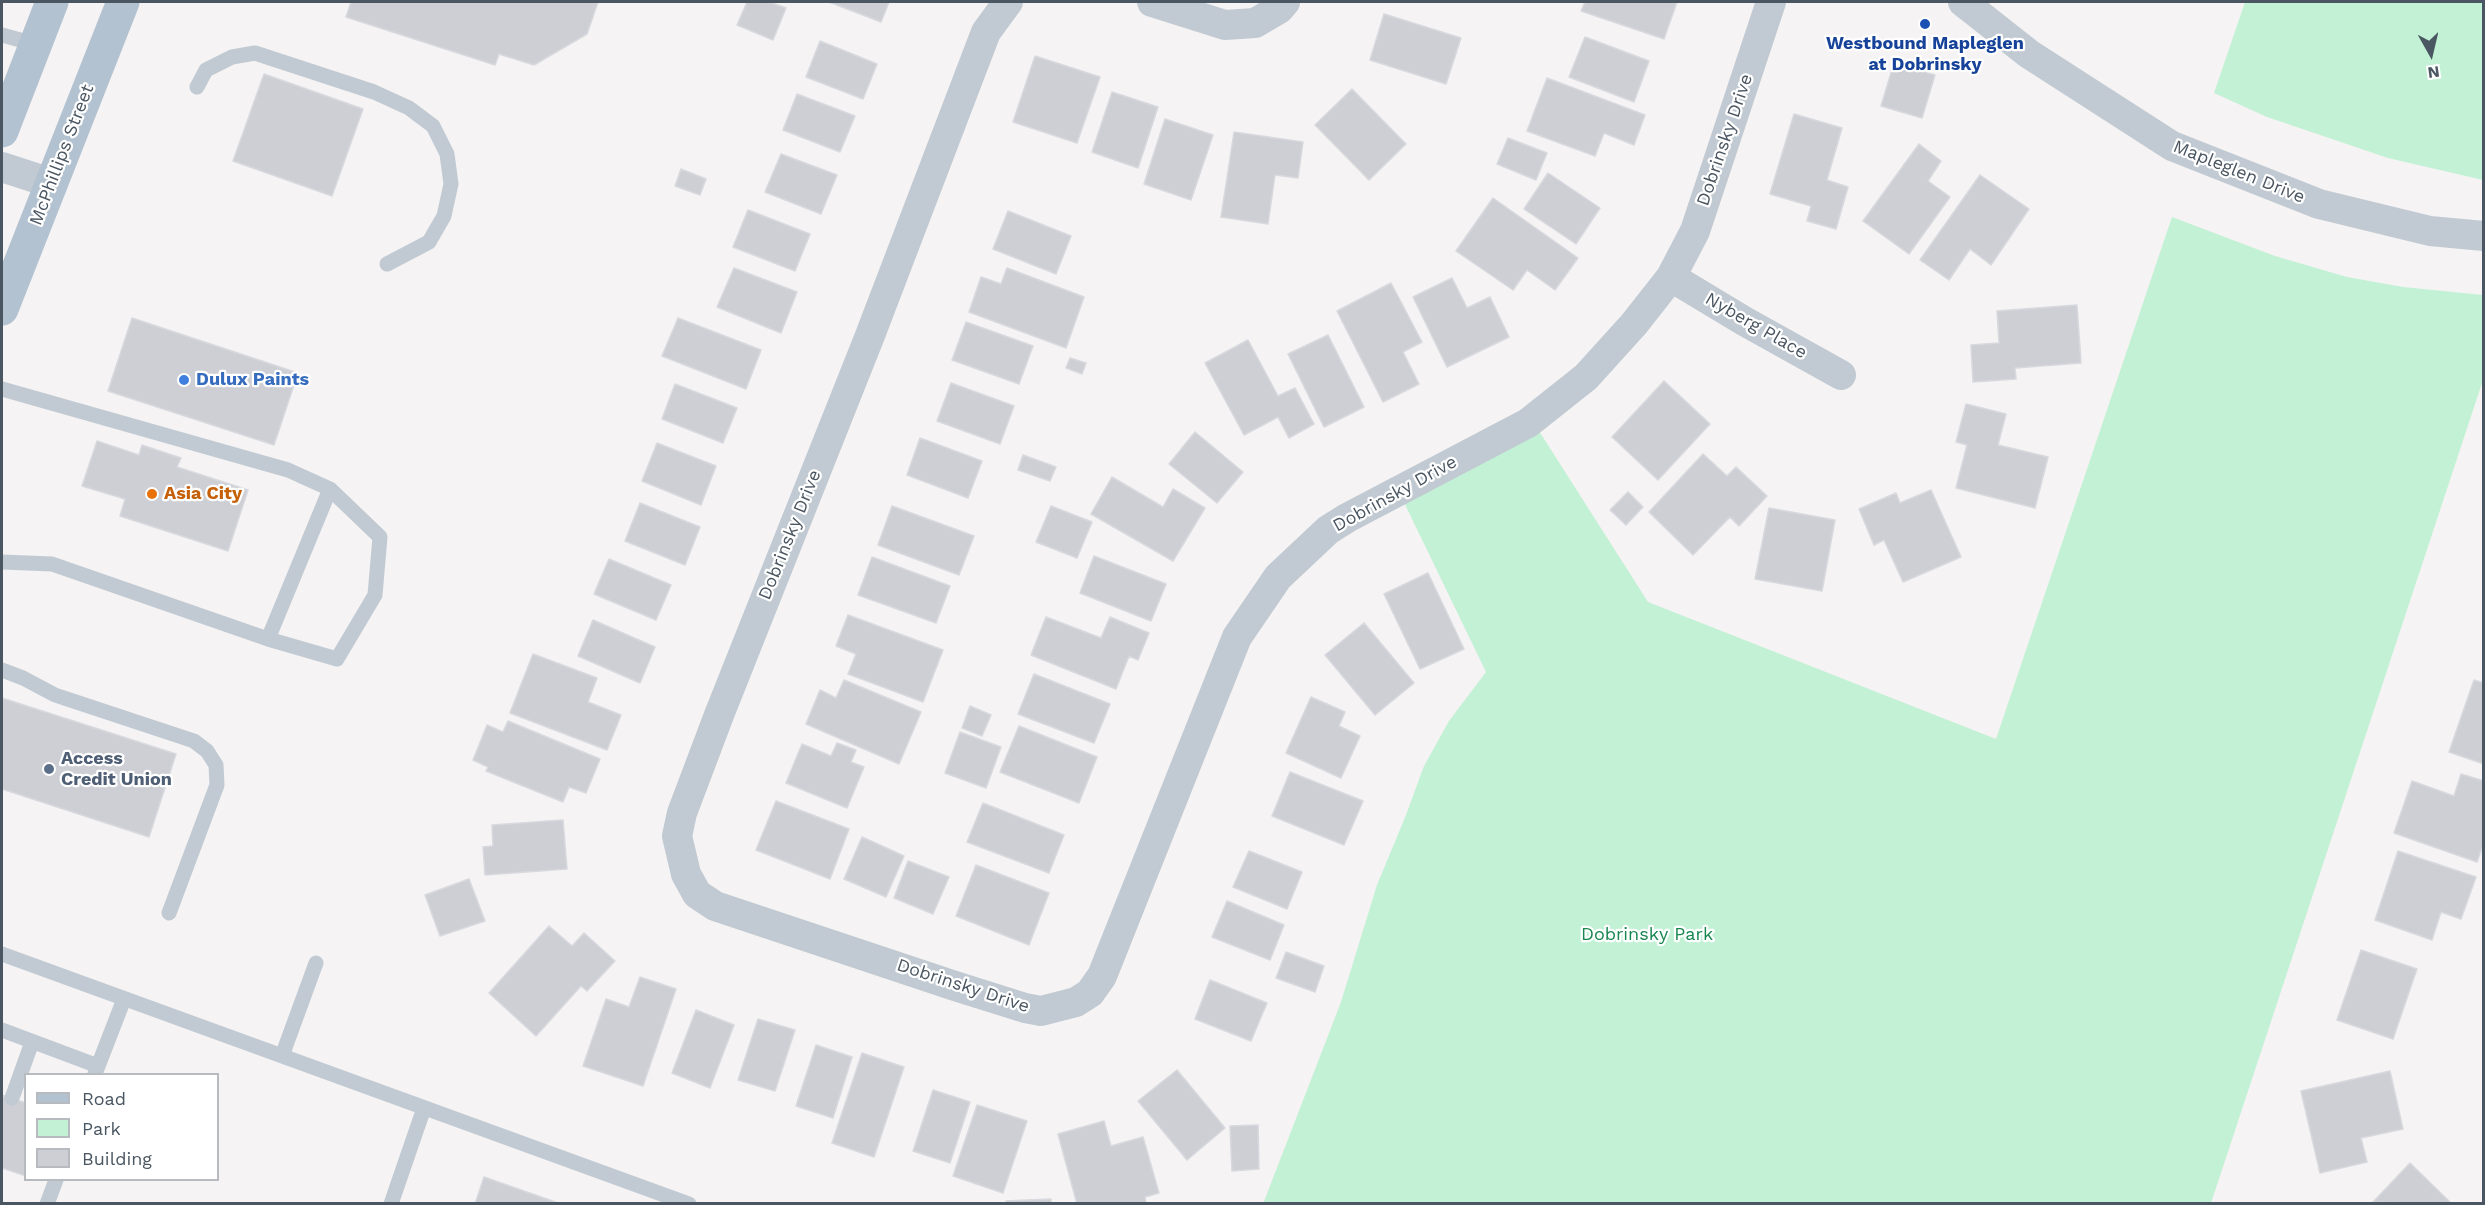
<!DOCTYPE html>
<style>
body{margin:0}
#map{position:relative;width:2485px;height:1205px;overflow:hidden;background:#f5f3f3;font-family:"Work Sans",sans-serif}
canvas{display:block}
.frame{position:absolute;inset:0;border:3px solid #4a5661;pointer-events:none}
.legend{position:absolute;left:24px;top:1073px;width:195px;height:108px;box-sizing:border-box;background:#fff;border:2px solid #b7bbc0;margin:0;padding:8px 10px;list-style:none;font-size:18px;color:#4a5661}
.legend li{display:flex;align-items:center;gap:12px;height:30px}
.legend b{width:30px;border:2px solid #b7bbc0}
.north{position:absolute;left:2401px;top:24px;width:60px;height:60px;-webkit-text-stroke:4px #fff;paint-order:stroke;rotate:172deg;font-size:16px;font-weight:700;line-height:24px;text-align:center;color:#4a5661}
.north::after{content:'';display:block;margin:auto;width:21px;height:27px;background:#4a5661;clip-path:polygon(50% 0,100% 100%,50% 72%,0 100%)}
</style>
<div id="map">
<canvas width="2485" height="1205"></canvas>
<div class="frame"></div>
<ul class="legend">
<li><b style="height:8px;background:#b3c2d1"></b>Road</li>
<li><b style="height:16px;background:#c3f1d5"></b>Park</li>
<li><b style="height:16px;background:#cdcfd5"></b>Building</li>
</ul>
<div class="north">N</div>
</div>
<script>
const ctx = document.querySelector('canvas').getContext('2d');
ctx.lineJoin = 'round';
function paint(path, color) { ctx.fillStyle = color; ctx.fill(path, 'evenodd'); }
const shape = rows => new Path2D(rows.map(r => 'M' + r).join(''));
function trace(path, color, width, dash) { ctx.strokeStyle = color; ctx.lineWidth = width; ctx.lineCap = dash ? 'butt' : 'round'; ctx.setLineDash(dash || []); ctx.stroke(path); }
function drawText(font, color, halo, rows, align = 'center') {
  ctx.font = font + ' "Work Sans",sans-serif'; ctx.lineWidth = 4.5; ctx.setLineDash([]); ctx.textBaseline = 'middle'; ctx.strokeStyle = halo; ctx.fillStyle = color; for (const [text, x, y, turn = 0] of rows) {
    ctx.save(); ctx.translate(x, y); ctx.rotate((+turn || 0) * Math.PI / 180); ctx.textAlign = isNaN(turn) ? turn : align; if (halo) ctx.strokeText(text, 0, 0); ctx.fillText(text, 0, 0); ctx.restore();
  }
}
const green = shape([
 [2245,2,2483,2,2483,180,2388,158,2267,117,2214,93],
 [2172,217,2275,256,2347,277,2403,287,2483,295,2483,380,2211,1203,1263,1204,1341,1002,1377,885,1406,815,1424,766,1449,721,1486,672,1398,490,1532,420,1648,602,1996,739]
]);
const building = shape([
 [351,2,598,2,587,34,534,65,499,54,495,65,346,17,351,2],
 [747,2,769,2,786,8,773,40,737,25,747,2],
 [829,2,889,2,881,22,829,2],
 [1585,2,1677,2,1664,39,1581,11,1585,2],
 [1384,14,1461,38,1446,84,1370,60,1384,14],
 [1585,37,1649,61,1634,102,1569,77,1585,37],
 [820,41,877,64,863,99,806,77,820,41],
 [1035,56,1100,77,1077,143,1013,122,1035,56],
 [1894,63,1935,75,1922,118,1881,106,1894,63],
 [264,74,363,109,332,196,233,161,264,74],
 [1547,78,1645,115,1634,145,1604,133,1595,156,1527,131,1547,78],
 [1352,89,1406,144,1369,180,1315,125,1352,89],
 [1112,92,1158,107,1138,168,1092,152,1112,92],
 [797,94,855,116,840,152,783,130,797,94],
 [1794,114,1842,128,1827,180,1848,187,1836,229,1807,221,1811,206,1770,194,1794,114],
 [1165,119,1213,135,1191,200,1144,184,1165,119],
 [1234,132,1303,142,1298,178,1275,175,1268,224,1221,217,1234,132],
 [1508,138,1547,153,1536,180,1497,164,1508,138],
 [1919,144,1941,161,1928,181,1950,197,1909,254,1863,221,1919,144],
 [781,154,837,175,821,214,765,192,781,154],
 [681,169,706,179,700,195,675,186,681,169],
 [1548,173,1600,208,1576,244,1524,209,1548,173],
 [1980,175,2029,209,1991,265,1970,249,1949,280,1920,260,1980,175],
 [1493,198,1578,258,1555,290,1527,270,1513,290,1456,251,1493,198],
 [748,210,810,234,795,271,733,247,748,210],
 [1008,211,1071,236,1056,274,993,249,1008,211],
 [734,268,797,292,781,333,717,307,734,268],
 [1007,268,1084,297,1066,348,969,312,981,277,1001,284,1007,268],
 [1452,278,1467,308,1490,297,1509,337,1447,367,1413,297,1452,278],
 [1391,283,1422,342,1403,352,1419,384,1383,402,1337,311,1391,283],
 [2077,305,2081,363,2015,368,2016,379,1973,382,1971,345,1999,343,1997,311,2077,305],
 [132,318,298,373,274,445,108,391,132,318],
 [678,318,761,350,746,389,662,356,678,318],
 [966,322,1033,346,1019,384,952,360,966,322],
 [1328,335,1364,407,1324,427,1288,354,1328,335],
 [1248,340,1278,396,1295,388,1314,424,1289,438,1278,417,1244,435,1205,363,1248,340],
 [1070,358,1086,363,1082,374,1066,368,1070,358],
 [1664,381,1710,424,1658,480,1612,437,1664,381],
 [951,383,1014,406,1000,444,937,421,951,383],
 [675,384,737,408,723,443,662,419,675,384],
 [1966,404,2006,414,1998,445,2048,457,2035,508,1956,488,1967,445,1956,442,1966,404],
 [1195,432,1243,472,1217,503,1169,464,1195,432],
 [920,438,982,461,968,498,907,475,920,438],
 [97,441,139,455,142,445,181,458,177,467,248,490,228,551,120,516,125,499,82,486,97,441],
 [657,443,716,466,701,505,642,481,657,443],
 [1703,454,1727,476,1736,467,1767,496,1739,526,1730,517,1693,555,1649,512,1703,454],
 [1023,455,1056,467,1050,481,1018,470,1023,455],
 [1112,477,1163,507,1173,489,1205,508,1173,561,1091,514,1112,477],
 [1931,490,1961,557,1903,582,1884,540,1874,545,1859,509,1896,493,1900,503,1931,490],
 [1628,492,1643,507,1626,525,1610,510,1628,492],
 [640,503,700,527,685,565,625,541,640,503],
 [892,506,974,536,959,575,878,545,892,506],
 [1051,506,1092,522,1077,558,1036,542,1051,506],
 [1769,508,1835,520,1822,591,1755,579,1769,508],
 [1094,556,1166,584,1151,621,1080,593,1094,556],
 [872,557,950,586,936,623,858,595,872,557],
 [609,559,671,585,656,620,594,594,609,559],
 [1428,573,1464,649,1420,669,1384,594,1428,573],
 [848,615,943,650,923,702,848,674,856,654,836,646,848,615],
 [1046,617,1101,638,1110,617,1149,633,1138,660,1129,656,1116,689,1031,655,1046,617],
 [593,620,655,647,640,683,578,656,593,620],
 [1364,623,1414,683,1375,715,1325,655,1364,623],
 [533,654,597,678,588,702,621,715,607,750,510,713,533,654],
 [1034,674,1110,704,1094,743,1018,714,1034,674],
 [844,680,921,712,899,764,806,724,820,690,836,698,844,680],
 [2474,680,2484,683,2484,764,2449,752,2474,680],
 [1311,697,1345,712,1339,726,1360,736,1341,778,1286,753,1311,697],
 [2,698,176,754,149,837,2,789,2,698],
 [970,706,991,715,982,736,962,728,970,706],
 [508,721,600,759,586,793,569,787,563,802,486,771,488,767,473,760,487,725,503,732,508,721],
 [1019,726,1097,757,1079,803,1000,772,1019,726],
 [960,732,1001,747,986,788,945,773,960,732],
 [837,743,856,750,851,762,864,767,847,808,786,783,802,744,831,756,837,743],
 [1290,772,1363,801,1344,845,1272,816,1290,772],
 [2461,774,2484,781,2484,842,2477,862,2394,833,2412,781,2454,796,2461,774],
 [776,801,849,829,830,879,756,850,776,801],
 [983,803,1064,835,1049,873,967,842,983,803],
 [563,820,567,869,485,875,483,847,493,846,492,825,563,820],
 [862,837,904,856,886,897,844,879,862,837],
 [1249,851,1302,872,1287,909,1233,887,1249,851],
 [2398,851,2476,877,2461,919,2441,912,2432,940,2375,920,2398,851],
 [908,861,949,877,933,914,894,898,908,861],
 [976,865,1049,893,1029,945,956,916,976,865],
 [469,879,485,921,440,936,425,895,469,879],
 [1227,901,1284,925,1270,960,1212,937,1227,901],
 [549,926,572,946,584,933,615,961,587,991,581,986,536,1036,489,993,549,926],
 [2361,950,2417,969,2393,1039,2337,1020,2361,950],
 [1286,952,1324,966,1315,992,1276,978,1286,952],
 [640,977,676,989,643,1086,583,1066,606,999,629,1007,640,977],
 [1210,980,1267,1003,1251,1041,1195,1019,1210,980],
 [696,1010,734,1025,710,1088,672,1073,696,1010],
 [758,1019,795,1030,775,1091,738,1080,758,1019],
 [816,1045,852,1057,833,1118,796,1106,816,1045],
 [862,1053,904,1067,874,1157,832,1143,862,1053],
 [1177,1070,1225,1128,1187,1160,1138,1101,1177,1070],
 [2390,1071,2403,1129,2361,1138,2367,1162,2320,1173,2301,1091,2390,1071],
 [933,1090,970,1102,950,1163,913,1151,933,1090],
 [2,1095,26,1103,26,1176,2,1168,2,1095],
 [977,1105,1027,1121,1003,1193,953,1176,977,1105],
 [1104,1121,1111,1146,1143,1137,1159,1193,1145,1197,1146,1204,1077,1204,1058,1134,1104,1121],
 [1258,1125,1259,1169,1232,1171,1230,1126,1258,1125],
 [2410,1163,2452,1204,2373,1202,2410,1163],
 [484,1177,561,1204,475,1204,484,1177],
 [1051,1199,1051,1204,1006,1204,1006,1201,1051,1199]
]);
const lane = shape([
 [2,35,35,44],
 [197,87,206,70,232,57,255,53,374,92,409,108,433,126,447,154,451,184,444,216,429,242,387,264],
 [2,389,288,470,330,489,268,639,52,564,2,562],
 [268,639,337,659,375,595,380,537,330,489],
 [2,670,23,678,55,695,194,741,207,751,216,765,217,785,169,913],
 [2,954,689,1204],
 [2,1030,98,1066],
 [282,1056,316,963],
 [95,1074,124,999],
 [12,1098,32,1042],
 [47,1204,56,1180],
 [391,1204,424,1108]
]);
const street = shape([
 [1008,2,986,32,869,338,719,715,682,813,677,836,686,874,697,894,715,906,955,986,1025,1008,1041,1011,1076,1002,1090,993,1102,976,1237,637,1278,577,1328,530,1347,518,1528,423,1586,377,1634,324,1671,277,1695,231,1771,2],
 [1152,2,1225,25,1255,23,1279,9,1285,2],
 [1963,2,2029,54,2172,146,2319,204,2430,231,2484,236],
 [2,167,51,183],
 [1671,277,1744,321,1841,375]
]);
const primary = shape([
 [2,131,52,2],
 [2,309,123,2]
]);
const markers = [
 [1925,24,6,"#1a4fb4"],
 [184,380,6,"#3f7fe0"],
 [152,494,6,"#e8710a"],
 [49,769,6,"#5c6f8a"]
];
const transitNames = [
 ["Westbound Mapleglen",1925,44],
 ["at Dobrinsky",1925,65]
];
const streetNames = [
 ["Dobrinsky Drive",1725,140,-71],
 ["McPhillips Street",62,155,-69],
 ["Mapleglen Drive",2239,172,22],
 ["Nyberg Place",1756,326,30],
 ["Dobrinsky Drive",1395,494,-29],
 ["Dobrinsky Drive",790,535,-68],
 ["Dobrinsky Drive",963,986,18]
];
const shopNames = [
 ["Dulux Paints",196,380]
];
const foodNames = [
 ["Asia City",164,494]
];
const serviceNames = [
 ["Access",61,759],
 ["Credit Union",61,780]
];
const parkNames = [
 ["Dobrinsky Park",1647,935]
];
paint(green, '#c3f1d5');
paint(building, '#cdcfd5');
trace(building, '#d7d9de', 1.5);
trace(lane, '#c1cad2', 15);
trace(street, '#c1cad2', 30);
trace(primary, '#b3c2d1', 33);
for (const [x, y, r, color] of markers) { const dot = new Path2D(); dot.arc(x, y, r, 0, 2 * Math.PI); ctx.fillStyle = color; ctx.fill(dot); trace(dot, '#fff', 2); }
drawText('bold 18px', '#164399', '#fff', transitNames);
drawText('18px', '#4a5661', '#fff', streetNames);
drawText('bold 18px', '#366cbe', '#fff', shopNames, 'left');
drawText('bold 18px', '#c56008', '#fff', foodNames, 'left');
drawText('bold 18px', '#4e5e75', '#fff', serviceNames, 'left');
drawText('18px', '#17864f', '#fff', parkNames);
</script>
